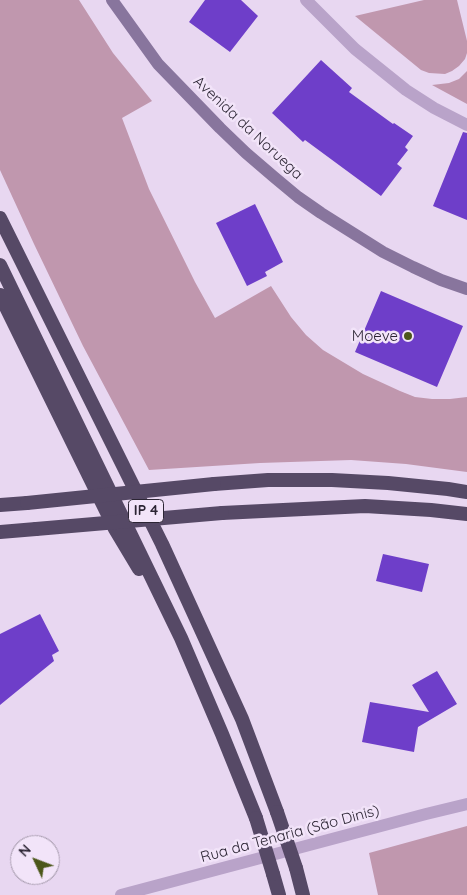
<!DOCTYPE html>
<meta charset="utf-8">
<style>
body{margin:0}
#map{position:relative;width:467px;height:895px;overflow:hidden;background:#e8d7f1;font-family:Quicksand,sans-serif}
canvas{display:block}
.north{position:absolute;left:10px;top:835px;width:50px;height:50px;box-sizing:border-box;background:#f2e4f9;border:1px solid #a398aa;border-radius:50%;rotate:313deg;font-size:14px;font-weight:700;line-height:20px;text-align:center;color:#2c2534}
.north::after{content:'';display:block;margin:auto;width:18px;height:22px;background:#4c571a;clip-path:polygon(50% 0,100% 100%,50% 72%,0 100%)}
</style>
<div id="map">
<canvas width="467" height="895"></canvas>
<div class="north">N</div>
</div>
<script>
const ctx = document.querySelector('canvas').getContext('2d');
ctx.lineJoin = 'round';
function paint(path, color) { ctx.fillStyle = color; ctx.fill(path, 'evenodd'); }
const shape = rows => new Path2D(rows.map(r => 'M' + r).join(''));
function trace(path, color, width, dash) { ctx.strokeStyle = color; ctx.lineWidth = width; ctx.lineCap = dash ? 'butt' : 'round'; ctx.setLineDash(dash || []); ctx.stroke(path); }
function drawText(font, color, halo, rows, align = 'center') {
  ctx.font = font + ' Quicksand,sans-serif'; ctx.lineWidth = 5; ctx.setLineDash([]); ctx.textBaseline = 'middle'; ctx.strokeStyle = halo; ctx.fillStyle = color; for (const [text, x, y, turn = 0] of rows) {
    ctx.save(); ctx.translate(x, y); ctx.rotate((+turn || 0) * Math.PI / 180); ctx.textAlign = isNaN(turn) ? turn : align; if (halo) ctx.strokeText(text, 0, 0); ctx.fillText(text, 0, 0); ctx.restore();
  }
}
const green = shape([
 [0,0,79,0,113,53,152,101,122,118,149,189,195,282,215,318,271,286,291,317,306,335,323,350,363,374,400,391,415,397,432,399,450,399,467,397,467,472,406,464,351,460,260,463,149,470,83,346,34,244,0,170],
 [424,0,457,0,467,41,467,53,465,59,459,66,452,71,445,74,429,73,421,70,355,16],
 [467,71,467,104,432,85,449,83,459,79],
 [467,826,467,895,378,895,369,853]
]);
const building = shape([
 [205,0,241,0,258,16,230,52,189,22],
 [321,60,352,88,349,92,393,124,394,123,413,136,405,147,408,150,397,164,402,168,381,196,305,140,303,142,272,113],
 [463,132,467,133,467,220,433,206],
 [255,204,283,262,265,272,267,276,247,286,216,223],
 [381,291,463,326,437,387,355,352],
 [383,554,429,564,422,592,376,581],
 [40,614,59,651,52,655,54,661,0,705,0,634],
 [437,671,457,704,418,727,414,752,362,742,370,702,429,712,412,685]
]);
const minor = shape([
 [306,0,355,49,406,90,434,108,467,125]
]);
const tertiary = shape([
 [121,895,426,814,467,804]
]);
const secondary = shape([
 [112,0,158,64,220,128,246,153,274,177,298,197,321,213,383,252,413,267,441,280,467,289]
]);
const trunk = shape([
 [0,218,162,544,242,719,277,812],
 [0,265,181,638,222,734,256,818],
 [0,295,115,529,139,569],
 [214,484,268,480,332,480,388,483,448,489,467,492],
 [0,505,27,503],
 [222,513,365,506,431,510,467,514],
 [0,532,36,529],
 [296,868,303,895],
 [273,874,279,895]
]);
const trunkBridge = shape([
 [27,503,214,484],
 [36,529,222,513],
 [277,812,296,868],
 [256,818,273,874]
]);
const markers = [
 [408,336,5,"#4c571a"]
];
const shields = [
 [146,511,35]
];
const shieldNames = [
 ["IP 4",146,511]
];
const streetNames = [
 ["Avenida da Noruega",248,128,43],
 ["Rua da Tenaria (São Dinis)",290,834,-15]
];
const poiNames = [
 ["Moeve",398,336]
];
paint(green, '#c097ae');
paint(building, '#6e3ec9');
trace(minor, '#b9a3c9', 12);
trace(tertiary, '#b9a3c9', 12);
trace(secondary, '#88759d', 12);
trace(trunk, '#564966', 14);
trace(trunkBridge, '#564966', 14);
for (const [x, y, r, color] of markers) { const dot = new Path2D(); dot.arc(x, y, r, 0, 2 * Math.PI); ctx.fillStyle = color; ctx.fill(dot); trace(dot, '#f2e4f9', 2); }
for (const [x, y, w] of shields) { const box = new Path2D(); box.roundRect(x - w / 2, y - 11.5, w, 23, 4); ctx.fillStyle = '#f2e4f9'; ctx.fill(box); trace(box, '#2c2534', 1); }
drawText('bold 14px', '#2c2534', null, shieldNames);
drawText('15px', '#2c2534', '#f2e4f9', streetNames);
drawText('15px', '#2c2534', '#f2e4f9', poiNames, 'right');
</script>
